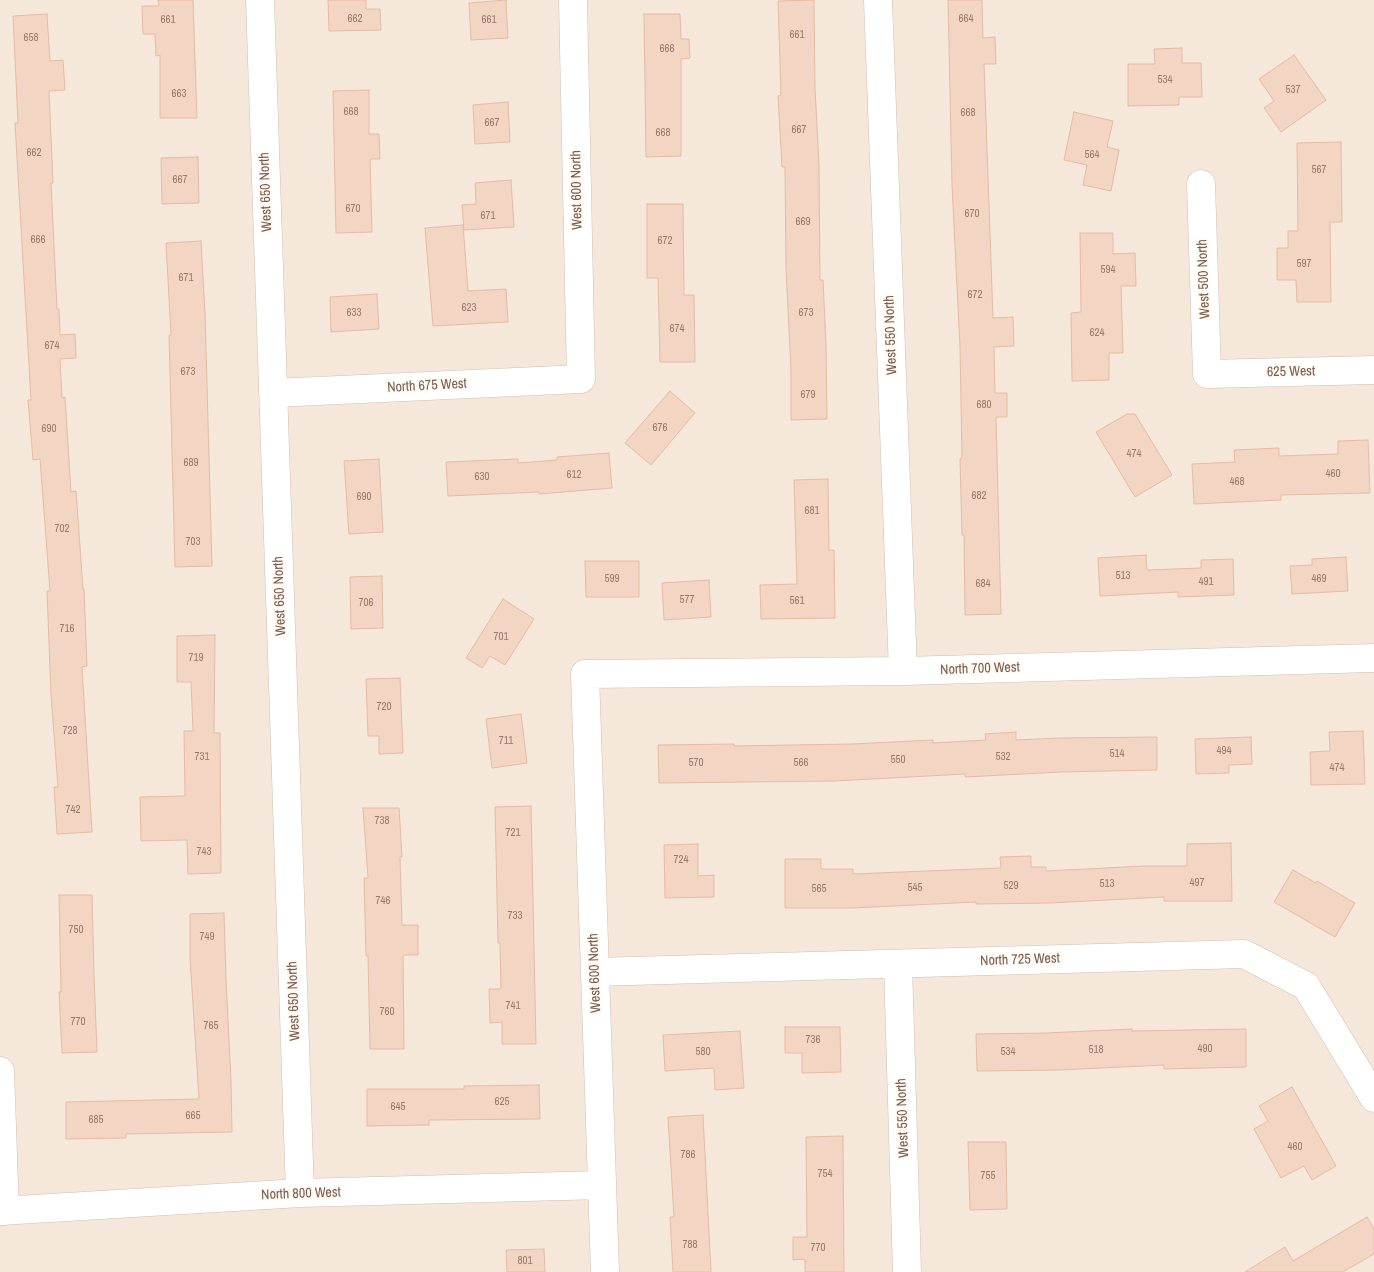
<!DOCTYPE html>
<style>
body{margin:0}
canvas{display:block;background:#fdf6ec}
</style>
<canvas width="1374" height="1272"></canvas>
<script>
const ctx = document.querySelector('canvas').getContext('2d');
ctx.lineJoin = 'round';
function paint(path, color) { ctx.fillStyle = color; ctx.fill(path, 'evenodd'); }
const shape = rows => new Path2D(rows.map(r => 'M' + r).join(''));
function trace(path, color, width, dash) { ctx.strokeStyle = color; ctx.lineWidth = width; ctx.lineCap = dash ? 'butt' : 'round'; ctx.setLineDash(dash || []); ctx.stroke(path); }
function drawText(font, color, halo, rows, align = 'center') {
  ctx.font = font + ' "Archivo Narrow",sans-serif'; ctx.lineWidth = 4; ctx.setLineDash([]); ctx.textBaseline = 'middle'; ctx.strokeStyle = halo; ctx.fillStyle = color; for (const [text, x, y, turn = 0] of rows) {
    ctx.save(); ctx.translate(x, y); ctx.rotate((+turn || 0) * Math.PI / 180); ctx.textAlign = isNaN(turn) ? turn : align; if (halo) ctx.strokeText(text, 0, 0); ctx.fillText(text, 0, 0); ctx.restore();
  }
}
const residential = shape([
 [0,0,1374,0,1374,1272,0,1272]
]);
const building = shape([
 [158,0,193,0,197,118,160,118,160,55,156,56,155,34,143,34,142,6,159,6,158,0],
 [328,0,366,0,366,9,380,9,381,30,329,31,328,0],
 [506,0,508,38,471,40,469,3,506,0],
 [814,0,815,88,819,165,820,280,823,280,826,344,827,419,791,420,791,371,786,268,785,167,782,167,778,96,781,95,778,1,814,0],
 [948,0,982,0,983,38,995,37,996,64,984,64,993,318,1013,317,1014,346,994,347,995,393,1007,393,1007,417,996,417,1001,614,965,615,964,535,962,535,960,459,962,458,960,347,952,185,948,0],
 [47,14,50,61,63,60,65,90,49,91,53,183,51,183,57,309,59,309,60,335,75,334,76,358,60,359,62,398,65,397,71,492,76,491,83,589,84,589,87,666,82,667,92,832,57,834,54,787,58,787,51,695,47,591,50,591,40,459,33,460,28,400,31,400,15,123,18,123,13,16,47,14],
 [644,14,680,14,681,39,689,39,690,58,681,59,681,156,646,157,644,14],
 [1182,48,1182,63,1201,63,1202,97,1179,97,1179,105,1128,106,1128,64,1155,64,1154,49,1182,48],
 [1294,55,1326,100,1281,132,1264,108,1274,101,1259,79,1294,55],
 [369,90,369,134,379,134,380,159,370,159,372,232,336,233,333,91,369,90],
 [508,102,510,142,475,144,473,105,508,102],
 [1074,112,1113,121,1107,147,1119,150,1111,191,1083,185,1087,165,1064,160,1074,112],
 [1341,142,1342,222,1330,222,1331,302,1297,302,1296,280,1277,280,1277,248,1288,248,1288,231,1298,231,1297,143,1341,142],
 [198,157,199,203,162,204,161,158,198,157],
 [511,180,514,227,464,230,462,205,476,204,475,183,511,180],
 [647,204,683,204,684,295,694,295,695,362,660,362,658,278,647,278,647,204],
 [463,225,468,291,506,289,508,322,433,326,425,228,463,225],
 [1080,233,1113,233,1113,254,1135,253,1136,286,1121,286,1123,353,1109,353,1109,380,1072,381,1071,313,1081,312,1080,233],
 [201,241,205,312,212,566,175,567,171,413,169,335,171,335,166,243,201,241],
 [377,294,379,329,331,332,330,297,377,294],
 [670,391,695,413,651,465,625,443,670,391],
 [1127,414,1135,414,1172,475,1135,497,1096,432,1127,414],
 [1368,440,1370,493,1281,495,1281,500,1194,504,1192,464,1235,462,1234,450,1279,448,1279,456,1338,454,1338,441,1368,440],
 [609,453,612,488,539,494,539,492,448,496,446,462,518,459,518,463,557,460,557,457,609,453],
 [379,459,383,532,349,534,344,461,379,459],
 [828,479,829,550,834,550,835,618,761,619,760,585,797,584,794,480,828,479],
 [1146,555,1147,570,1201,568,1201,560,1233,559,1234,595,1178,597,1178,592,1100,596,1098,558,1146,555],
 [1346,557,1348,591,1292,594,1290,566,1312,565,1312,559,1346,557],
 [585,561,639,561,639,597,586,597,585,561],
 [382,576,383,628,351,629,350,577,382,576],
 [709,580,711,617,664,620,662,583,709,580],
 [503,599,534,619,505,665,490,656,482,668,466,658,503,599],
 [215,635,214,733,220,733,221,873,188,874,187,840,141,841,140,797,185,796,184,731,193,731,191,682,177,682,177,636,215,635],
 [400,678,403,753,379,754,379,736,368,736,366,679,400,678],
 [521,714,527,763,492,768,486,719,521,714],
 [1363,731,1365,784,1311,785,1310,752,1330,751,1329,732,1363,731],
 [1016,732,1016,740,1060,738,1157,737,1157,770,1061,772,965,777,965,774,835,781,659,783,658,745,734,744,734,746,852,744,933,740,933,743,986,740,985,734,1016,732],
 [1251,737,1252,764,1229,765,1229,773,1196,774,1195,739,1251,737],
 [531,806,536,1044,502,1044,502,1022,490,1023,489,989,501,989,500,943,498,943,495,807,531,806],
 [363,808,399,808,402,857,400,857,402,925,418,925,418,955,403,955,404,1049,370,1049,368,956,366,956,364,878,368,878,363,808],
 [1231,843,1232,901,1164,901,1164,897,1050,903,976,904,976,902,853,908,785,908,785,859,821,859,821,869,853,869,853,874,1001,868,1000,857,1031,856,1031,867,1046,867,1046,871,1144,866,1187,866,1187,844,1231,843],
 [698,844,698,876,714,875,714,897,665,898,664,845,698,844],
 [1293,870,1316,883,1317,881,1355,903,1335,937,1274,902,1293,870],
 [59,895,92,895,94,975,97,1052,62,1053,59,992,61,992,59,895],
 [224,913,226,980,231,1081,232,1132,126,1134,126,1138,66,1139,66,1102,199,1099,190,957,190,914,224,913],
 [785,1027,840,1027,841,1072,802,1073,802,1053,785,1053,785,1027],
 [1132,1029,1132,1031,1246,1029,1246,1067,1164,1069,1164,1065,1059,1070,977,1071,976,1034,1046,1033,1132,1029],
 [740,1031,744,1088,715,1090,714,1068,665,1071,663,1035,740,1031],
 [539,1085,540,1119,429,1120,429,1125,367,1126,367,1089,464,1089,464,1086,539,1085],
 [1292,1087,1336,1166,1312,1180,1304,1166,1281,1178,1254,1129,1268,1121,1259,1106,1292,1087],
 [703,1115,711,1272,673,1272,670,1217,674,1217,668,1117,703,1115],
 [843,1136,844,1272,805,1272,805,1259,793,1260,793,1237,807,1237,806,1137,843,1136],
 [968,1142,1006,1142,1007,1209,970,1210,968,1142],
 [1367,1217,1374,1229,1374,1254,1343,1272,1245,1272,1285,1247,1293,1261,1367,1217],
 [544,1249,545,1272,507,1272,506,1250,544,1249]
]);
const street = shape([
 [260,0,300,1193],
 [878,0,903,671],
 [1201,184,1207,374,1374,370],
 [273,393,581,379,573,0],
 [898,964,907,1272],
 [595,972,1244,954,1306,986,1374,1098],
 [0,1071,5,1211],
 [0,1211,300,1193,602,1185],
 [605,1272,585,674,903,671,1374,658]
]);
const numberNames = [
 ["662",355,19],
 ["664",966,19],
 ["661",168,20],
 ["661",489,20],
 ["661",797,35],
 ["658",31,38],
 ["666",667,49],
 ["534",1165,80],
 ["537",1293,90],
 ["663",179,94],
 ["668",351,112],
 ["668",968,113],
 ["667",492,123],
 ["667",799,130],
 ["668",663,133],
 ["662",34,153],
 ["564",1092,155],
 ["567",1319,170],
 ["667",180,180],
 ["670",353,209],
 ["670",972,214],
 ["671",488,216],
 ["669",803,222],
 ["666",38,240],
 ["672",665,241],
 ["597",1304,264],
 ["594",1108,270],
 ["671",186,278],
 ["672",975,295],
 ["623",469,308],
 ["633",354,313],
 ["673",806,313],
 ["674",677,329],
 ["624",1097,333],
 ["674",52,346],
 ["673",188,372],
 ["679",808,395],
 ["680",984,405],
 ["676",660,428],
 ["690",49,429],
 ["474",1134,454],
 ["689",191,463],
 ["460",1333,474],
 ["612",574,475],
 ["630",482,477],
 ["468",1237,482],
 ["682",979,496],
 ["690",364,497],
 ["681",812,511],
 ["702",62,529],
 ["703",193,542],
 ["513",1123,576],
 ["599",612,579],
 ["469",1319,579],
 ["491",1206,582],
 ["684",983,584],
 ["577",687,600],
 ["561",797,601],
 ["706",366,603],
 ["716",67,629],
 ["701",501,637],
 ["719",196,658],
 ["720",384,707],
 ["728",70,731],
 ["711",506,741],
 ["494",1224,751],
 ["514",1117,754],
 ["731",202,757],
 ["532",1003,757],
 ["550",898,760],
 ["570",696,763],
 ["566",801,763],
 ["474",1337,768],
 ["742",73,810],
 ["738",382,821],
 ["721",513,833],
 ["743",204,852],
 ["724",681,860],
 ["497",1197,883],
 ["513",1107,884],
 ["529",1011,886],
 ["545",915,888],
 ["565",819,889],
 ["746",383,901],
 ["733",515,916],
 ["750",76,930],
 ["749",207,937],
 ["741",513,1006],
 ["760",387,1012],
 ["770",78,1022],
 ["765",211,1026],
 ["736",813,1040],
 ["490",1205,1049],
 ["518",1096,1050],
 ["580",703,1052],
 ["534",1008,1052],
 ["625",502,1102],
 ["645",398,1107],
 ["665",193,1116],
 ["685",96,1120],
 ["460",1295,1147],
 ["786",688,1155],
 ["754",825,1174],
 ["755",988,1176],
 ["788",690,1245],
 ["770",818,1248],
 ["801",525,1261]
];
const streetNames = [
 ["West 600 North",577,190,-91],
 ["West 650 North",266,192,-92],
 ["West 500 North",1204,279,-92],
 ["West 550 North",891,335,-92],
 ["625 West",1291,372,-1],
 ["North 675 West",427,386,-3],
 ["West 650 North",280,596,-92],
 ["North 700 West",980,669,-2],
 ["North 725 West",1020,960,-2],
 ["West 600 North",595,973,-92],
 ["West 650 North",294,1001,-92],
 ["West 550 North",903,1118,-92],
 ["North 800 West",301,1194,-2]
];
paint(residential, '#f5e8da');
paint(building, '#f3d5c3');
trace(building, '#e6bba3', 1);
trace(street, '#d1beb0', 29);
trace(street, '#fff', 28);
drawText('11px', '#987a6a', null, numberNames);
drawText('14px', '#7a5c4d', '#fffaf3', streetNames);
</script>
